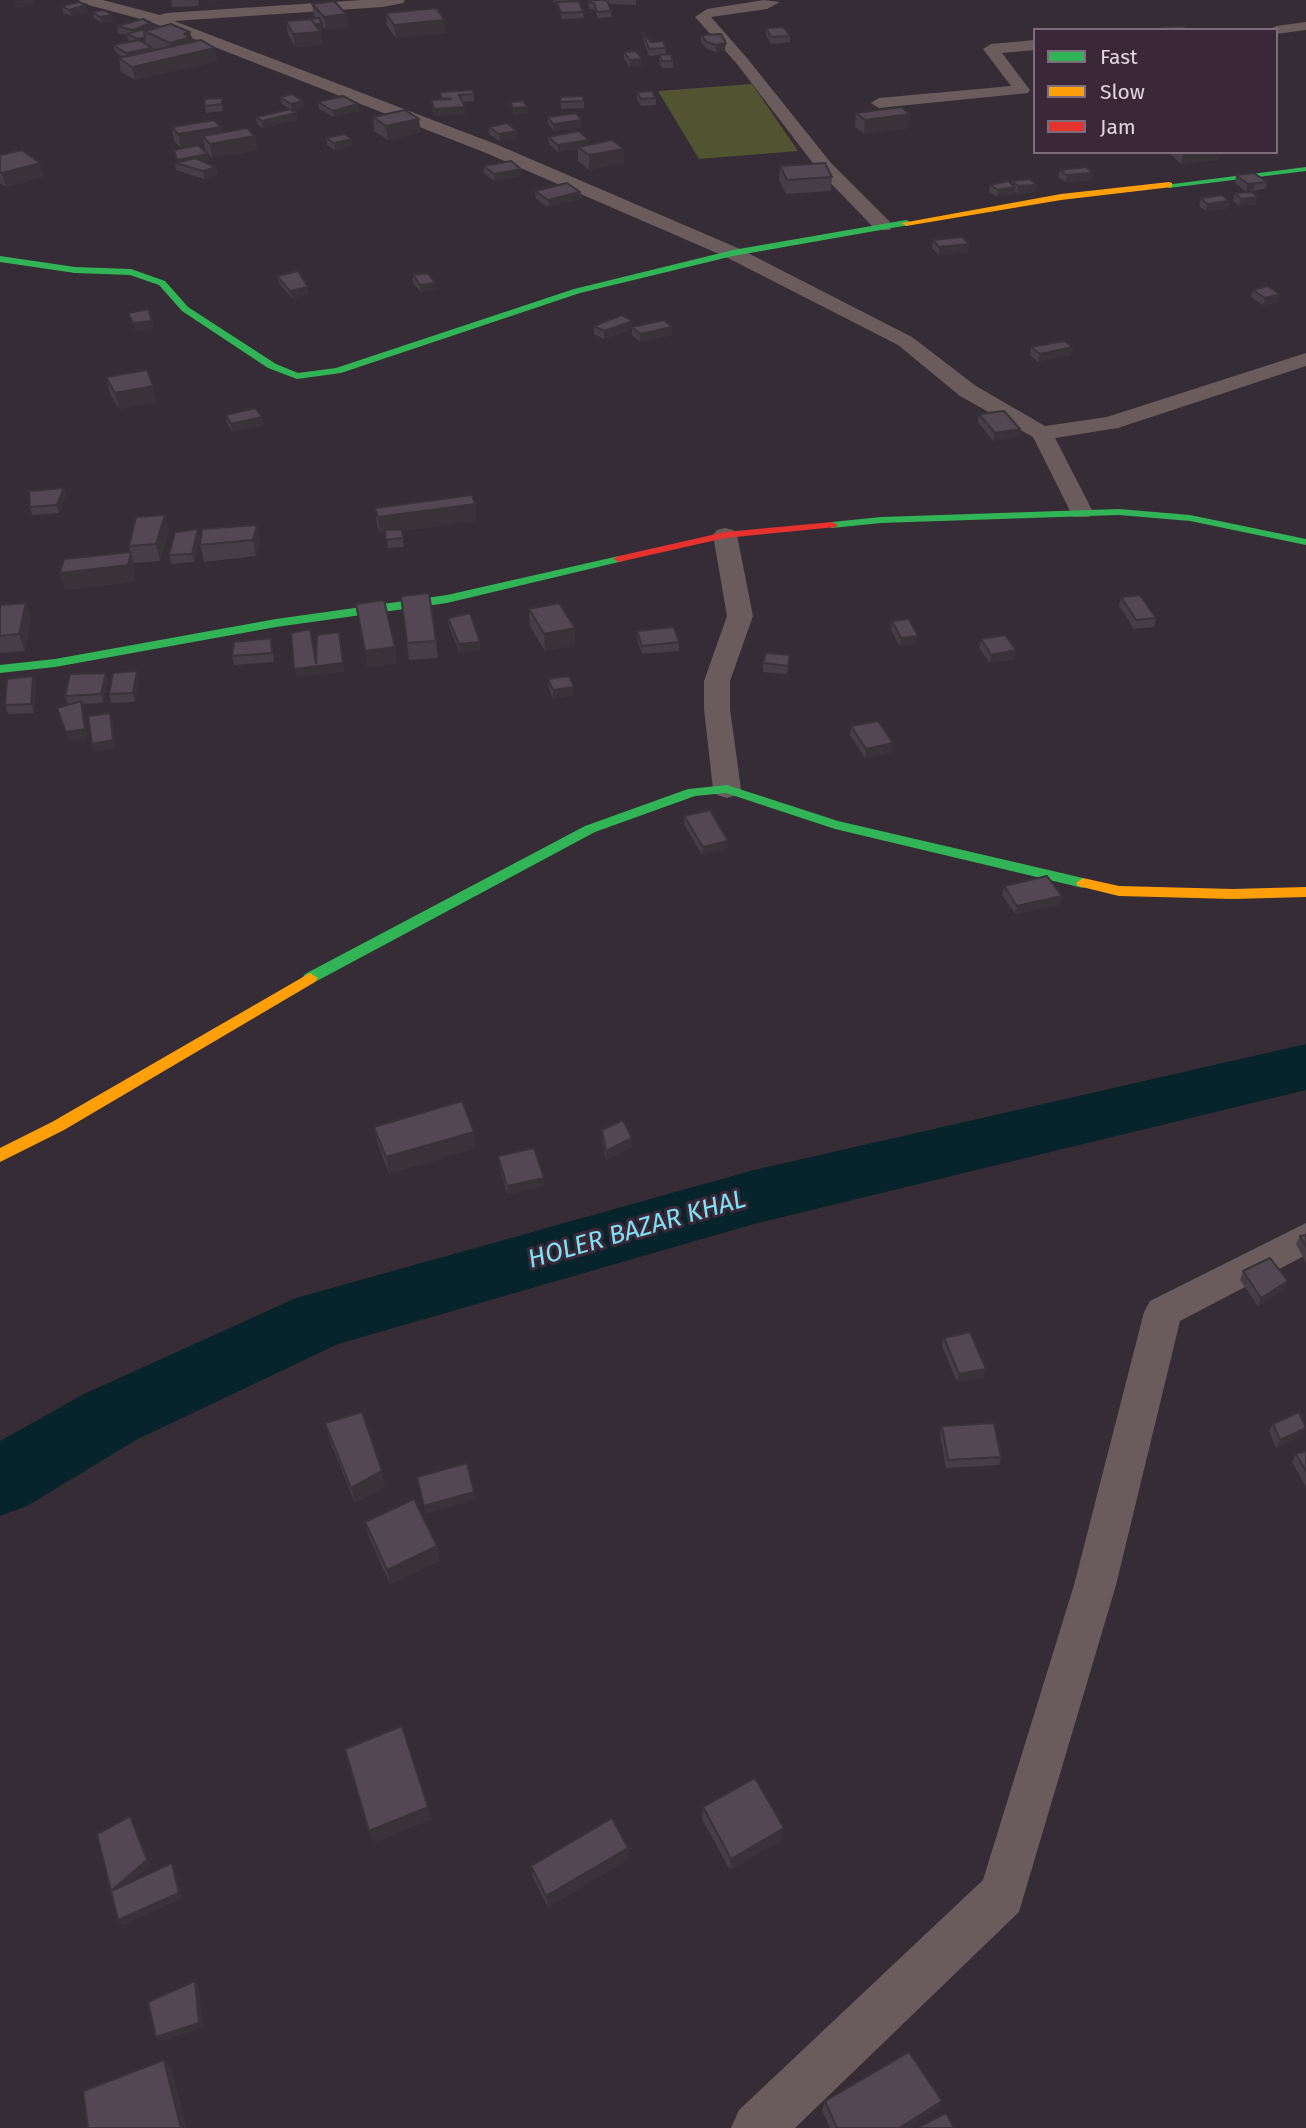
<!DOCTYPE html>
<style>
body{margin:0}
#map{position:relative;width:1306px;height:2128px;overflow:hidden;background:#362c36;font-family:"Fira Sans",sans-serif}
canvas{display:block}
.legend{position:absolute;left:1033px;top:28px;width:245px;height:126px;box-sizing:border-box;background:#3a2839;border:2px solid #7c6d7b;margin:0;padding:9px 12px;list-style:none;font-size:21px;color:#e0d4df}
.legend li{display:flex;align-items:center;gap:14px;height:35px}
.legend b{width:35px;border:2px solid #7c6d7b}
</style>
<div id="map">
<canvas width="1306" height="2128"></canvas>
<ul class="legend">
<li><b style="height:9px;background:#30b455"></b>Fast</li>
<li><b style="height:9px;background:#ff9f0a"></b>Slow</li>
<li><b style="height:9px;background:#e5322d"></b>Jam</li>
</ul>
</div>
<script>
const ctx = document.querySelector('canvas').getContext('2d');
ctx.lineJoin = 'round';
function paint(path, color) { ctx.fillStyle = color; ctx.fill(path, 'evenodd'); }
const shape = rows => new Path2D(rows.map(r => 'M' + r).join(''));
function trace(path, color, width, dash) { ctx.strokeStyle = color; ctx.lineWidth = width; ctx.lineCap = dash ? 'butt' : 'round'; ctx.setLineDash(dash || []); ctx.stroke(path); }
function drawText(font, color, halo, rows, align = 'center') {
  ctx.font = font + ' "Fira Sans",sans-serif'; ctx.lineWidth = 6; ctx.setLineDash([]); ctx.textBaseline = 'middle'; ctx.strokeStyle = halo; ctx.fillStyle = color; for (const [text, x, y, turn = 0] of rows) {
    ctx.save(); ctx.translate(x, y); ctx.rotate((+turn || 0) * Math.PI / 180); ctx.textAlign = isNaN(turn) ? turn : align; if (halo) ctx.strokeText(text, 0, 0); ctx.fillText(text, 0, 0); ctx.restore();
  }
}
const green = shape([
 [752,84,798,151,699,159,658,91]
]);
const river = shape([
 [1306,1044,1306,1090,754,1224,338,1344,136,1440,27,1506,0,1516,0,1441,84,1394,296,1298,754,1170,1306,1044]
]);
const street = shape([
 [79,0,103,0,160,15,166,13,362,0,405,0,403,3,383,7,174,21,498,145,740,249,912,337,976,386,1045,426,1107,417,1306,353,1306,366,1118,428,1055,438,1093,512,1089,517,1073,517,1033,437,960,396,898,345,726,257,486,153,148,21,81,3,79,0],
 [764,0,780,2,767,9,711,17,747,58,831,163,890,222,892,226,890,230,876,230,819,171,737,64,695,17,707,9,764,0],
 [1306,22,1306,30,1276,34,1276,30,1269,30,1276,26,1306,22],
 [1035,40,1035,50,1002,53,1030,90,1028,93,879,108,871,103,879,98,1011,86,983,49,991,44,1035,40],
 [725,528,733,530,737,535,753,616,730,681,730,709,741,789,737,795,727,798,717,795,713,789,704,709,704,681,727,616,713,535,717,530,725,528],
 [1306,1223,1306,1255,1180,1321,1116,1585,1019,1912,795,2128,731,2128,739,2110,983,1880,1074,1585,1144,1312,1150,1301,1306,1223]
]);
const fast = shape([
 [1306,167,1306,171,1169,188,1165,185,1306,167],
 [906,220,909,221,909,225,733,256,580,293,341,373,297,379,268,368,182,311,159,285,130,275,75,273,0,262,0,256,75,267,131,269,165,281,188,307,276,364,298,373,336,368,574,289,733,250,906,220],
 [1119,509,1190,515,1306,539,1306,545,1190,521,1119,515,881,523,832,528,826,525,832,522,881,517,1119,509],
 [619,556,625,559,623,561,447,603,276,627,55,667,0,673,0,665,55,659,276,619,447,595,619,556],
 [727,785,838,821,1083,878,1090,883,1083,888,835,829,726,793,695,796,595,832,315,982,305,982,302,978,305,974,585,826,688,789,727,785]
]);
const slow = shape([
 [1169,182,1172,183,1172,187,1061,200,906,226,902,223,1061,194,1169,182],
 [1083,878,1119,886,1233,889,1306,887,1306,897,1233,899,1119,896,1078,886,1076,883,1083,878],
 [310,973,318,978,315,982,64,1130,0,1162,0,1148,52,1122,310,973]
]);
const jam = shape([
 [832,522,838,525,836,527,725,538,619,562,613,559,619,556,725,532,832,522]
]);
const wall = shape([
 [171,0,199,0,198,6,172,7],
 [553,0,582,0,553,2],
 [588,0,636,0,636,5,608,4,611,11,612,17,598,18,594,9,589,9],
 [557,2,583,12,584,18,562,19,558,8],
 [312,4,346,14,348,27,326,30,322,26,323,30,320,31,322,45,295,47,288,34,286,21,315,18,314,17],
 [62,6,88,12,71,16,63,13],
 [92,12,112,15,113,21,102,23,94,18],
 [386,13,446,33,396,38,387,26],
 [117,26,158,28,190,32,192,42,218,61,135,80,121,72,119,58,123,57,115,52,113,45,131,42,128,40,127,35,118,33],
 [766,28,790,36,790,42,771,44,766,35],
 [643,33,651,42,666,48,666,54,673,61,673,68,662,68,659,61,659,55,649,56,643,39],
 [701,35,725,50,716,52,707,49,701,42],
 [624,52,642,59,642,66,630,67,624,59],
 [473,90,474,101,462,102,466,114,435,116,432,107,431,100,441,99,440,92],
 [637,92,656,98,656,105,641,106,637,99],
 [280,97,304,108,292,110,282,104],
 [560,97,584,101,584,108,561,109],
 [222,98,223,111,206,113,205,106],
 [318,102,358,104,359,111,334,117,319,109],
 [296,113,297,120,263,128,257,124,256,117],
 [856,113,910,114,908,128,864,134,855,127],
 [373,117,421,132,388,140,374,131],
 [548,117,582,120,582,127,554,131,548,124],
 [172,127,221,127,222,132,255,136,257,150,212,158,208,154,209,161,204,162,216,167,218,174,204,179,176,170,175,163,177,162,174,150,181,148,174,141],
 [204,144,205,150,208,153,199,145],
 [489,127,517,138,499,141,489,134],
 [548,137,589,140,589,145,624,163,589,170,578,161,578,149,558,152,549,144],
 [326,138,353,146,335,150,327,145],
 [1168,152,1220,152,1218,160,1181,164],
 [0,155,44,177,6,187,0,183],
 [484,166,521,169,521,176,494,181,484,173],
 [780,166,832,177,831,191,786,194,779,180],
 [1060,170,1091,180,1066,182,1058,177],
 [1236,175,1267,182,1265,189,1246,192,1235,183],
 [1012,181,1035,192,1017,194,1014,191,1014,194,997,197,989,192,990,185,1012,184],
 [535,191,580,192,581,199,548,207,536,199],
 [1235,193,1256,204,1239,206,1233,201],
 [1201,198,1229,201,1228,208,1206,211,1199,206],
 [933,240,969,244,968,252,939,255,932,248],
 [413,275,435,290,421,292,413,283],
 [277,276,309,294,292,298,279,283],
 [1253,290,1278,302,1263,305,1251,297],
 [594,326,672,327,672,335,640,342,632,335,632,329,604,339,594,334],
 [1031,347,1071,355,1038,362,1030,355],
 [106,377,157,402,119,409,110,393],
 [979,414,1019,437,993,441,978,422],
 [226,415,264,425,232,432,227,423],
 [64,488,66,496,59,513,32,515,30,507],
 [475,504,476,521,402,531,404,547,388,548,386,533,380,534,377,524,375,508],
 [257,525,260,541,256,556,204,562,200,545],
 [198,529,200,537,194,562,171,564,169,555],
 [169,531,160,561,133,563,135,568,133,582,65,590,60,573,130,552,129,546],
 [401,596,436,641,438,658,409,660],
 [1121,597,1156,618,1154,627,1134,629,1119,606],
 [26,603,31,620,25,651,0,653,0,605],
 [529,609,575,628,575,645,545,651,530,626],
 [448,618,480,650,460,653,449,626],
 [892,621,917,644,900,646,891,630],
 [637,631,679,642,679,651,642,654,637,639],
 [271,638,274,662,234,665,232,656],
 [981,639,1015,659,990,663,979,648],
 [790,655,787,674,763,672,763,663],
 [33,676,36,685,34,713,8,714,5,705],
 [548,679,574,687,574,695,553,699,549,688],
 [139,680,135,702,111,703,109,694],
 [108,681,103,703,82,704,84,710,87,738,69,741,59,716,68,704,65,696],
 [851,726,892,752,865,758,850,735],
 [684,816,727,849,702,855,684,824],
 [1004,886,1062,896,1059,905,1015,914,1002,895],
 [374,1127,476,1148,389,1174,378,1144],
 [602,1130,632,1147,606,1160,602,1138],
 [498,1156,544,1186,507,1194,499,1164],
 [1306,1235,1306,1263,1296,1244,1300,1236],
 [1243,1271,1284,1289,1258,1306,1240,1280],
 [944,1338,984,1377,957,1382,942,1346],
 [325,1423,385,1487,355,1503,329,1438],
 [1273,1424,1306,1428,1302,1435,1276,1448,1269,1431],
 [942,1426,1001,1457,999,1465,946,1468,940,1434],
 [1306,1451,1306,1487,1292,1462,1296,1454],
 [365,1522,437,1546,440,1561,390,1584,369,1537],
 [703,1807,782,1840,730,1870,702,1819],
 [628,1848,628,1859,548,1907,533,1877,531,1866],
 [825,2101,937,2109,907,2128,830,2128,822,2110]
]);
const shadedWall = shape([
 [21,0,33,0,34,5,15,8,14,1],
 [208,0,227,0,208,2],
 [87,5,88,12,71,16,69,10],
 [346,14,348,27,326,30,324,17],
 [112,15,113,21,102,23,100,17],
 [445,20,446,33,396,38,394,25],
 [151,23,153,29,144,31,134,37,133,30],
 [322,24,323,30,314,31,313,25],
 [190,32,193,50,172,56,170,43,184,34],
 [320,32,322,45,295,47,293,34],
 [145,37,146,44,138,39],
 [726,43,725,50,716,52,716,45],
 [152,48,153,54,128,60,126,53],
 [215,48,218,61,135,80,132,67],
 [642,59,642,66,630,67,630,60],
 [303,101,304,108,292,110,291,104],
 [358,104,359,111,334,117,333,111],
 [465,107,466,114,435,116,434,109],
 [527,107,527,114,513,115,513,108],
 [296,113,297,120,263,128,262,121],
 [910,114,908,128,864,134,865,120],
 [419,119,421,132,388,140,386,126],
 [582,120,582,127,554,131,553,124],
 [221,127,224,140,202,136,204,144,181,148,178,134],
 [517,131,517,138,499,141,499,134],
 [255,136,257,150,212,158,210,144],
 [352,139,353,146,335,150,334,143],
 [589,140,589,147,578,147,578,149,558,152,558,145],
 [624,149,624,163,589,170,589,155],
 [1183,152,1220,152,1218,160,1181,164],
 [208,154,209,161,184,166,178,164,177,160],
 [40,163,44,177,6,187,2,173],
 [216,167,218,174,204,179,203,171],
 [521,169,521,176,494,181,494,174],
 [1092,173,1091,180,1066,182,1067,175],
 [1255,183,1253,190,1246,192,1248,184],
 [1037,185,1035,192,1017,194,1018,186],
 [1015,187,1014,194,997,197,998,190],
 [580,192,581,199,548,207,548,200],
 [1258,197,1256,204,1239,206,1241,199],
 [1229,201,1228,208,1206,211,1207,204],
 [969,244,968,252,939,255,939,247],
 [435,283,435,290,421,292,420,285],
 [308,287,309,294,292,298,290,291],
 [1280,294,1278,302,1263,305,1265,298],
 [152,321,154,329,134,331,133,323],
 [633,321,632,329,604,339,604,331],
 [672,327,672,335,640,342,640,334],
 [1073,347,1071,355,1038,362,1040,354],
 [153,386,157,402,119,409,115,393],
 [262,417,264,425,232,432,231,424],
 [1020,429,1019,437,993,441,995,433],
 [64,488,66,496,59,513,57,505],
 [475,504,476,521,380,534,378,517],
 [165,515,169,531,160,561,156,544],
 [257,525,260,541,256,556,253,540],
 [198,529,200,537,194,562,192,554],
 [131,552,135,568,133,582,65,590,60,573],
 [26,603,31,620,25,651,19,634],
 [575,628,575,645,545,651,544,634],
 [918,636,917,644,900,646,901,638],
 [480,642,480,650,460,653,459,644],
 [395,647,397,664,367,668,365,651],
 [1016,650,1015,659,990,663,991,655],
 [343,663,345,672,296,677,294,669],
 [137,671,139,680,135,702,133,693],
 [106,673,108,681,103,703,101,694],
 [33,676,36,685,34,713,31,704],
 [574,687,574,695,553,699,553,690],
 [81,701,84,710,87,738,69,741,66,732],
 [110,713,113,722,116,749,95,752,92,744],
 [893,743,892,752,865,758,866,749],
 [728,841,727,849,702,855,703,847],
 [1062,896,1059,905,1015,914,1017,906],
 [474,1132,476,1148,389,1174,386,1157],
 [632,1138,632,1147,606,1160,606,1151],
 [544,1178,544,1186,507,1194,507,1186],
 [1288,1281,1284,1289,1258,1306,1261,1298],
 [986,1369,984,1377,957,1382,959,1374],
 [1306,1428,1302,1435,1276,1448,1280,1440],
 [382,1471,385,1487,355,1503,351,1488],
 [474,1492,475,1500,425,1514,424,1506],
 [437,1546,440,1561,390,1584,387,1570],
 [428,1807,432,1819,374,1843,369,1831],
 [130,1816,134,1822,151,1866,115,1896,111,1891],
 [784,1828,782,1840,730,1870,731,1859],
 [628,1848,628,1859,548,1907,546,1896],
 [172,1863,175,1869,183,1898,122,1926,118,1920],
 [195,1981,199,1986,203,2028,161,2041,156,2037],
 [164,2060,172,2069,187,2128,181,2128],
 [942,2101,937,2109,907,2128,899,2128]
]);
const building = shape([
 [588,0,607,0,611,11,597,12,594,3,589,2,588,0],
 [334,1,346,14,324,17,312,4,334,1],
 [579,1,583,12,561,13,557,2,579,1],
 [79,2,87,5,69,10,62,6,79,2],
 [436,8,445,20,394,25,386,13,436,8],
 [104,10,112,15,100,17,92,12,104,10],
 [319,18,322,24,315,24,311,19,310,19,319,18],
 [143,19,151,23,133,30,117,26,143,19],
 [311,19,320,32,293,34,286,21,311,19],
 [171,24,190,32,184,34,191,37,170,43,144,31,171,24],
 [155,26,158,28,144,31,145,37,138,39,127,34,155,26],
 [1184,26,1189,30,1165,30,1162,27,1184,26],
 [783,27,790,36,771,37,766,28,783,27],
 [643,33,651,42,663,41,666,48,649,49,643,33],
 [721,34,726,43,716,45,707,42,701,35,721,34],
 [139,40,152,48,126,53,113,45,139,40],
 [201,40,215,48,132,67,119,58,201,40],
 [636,51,642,59,630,60,624,52,636,51],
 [670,54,673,61,662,61,659,55,670,54],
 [473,90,474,94,459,95,465,107,434,109,431,100,451,99,441,98,440,92,473,90],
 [652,91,656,98,641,99,637,92,652,91],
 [292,94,303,101,291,104,280,97,292,94],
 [343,96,358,104,333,111,318,102,343,96],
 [583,96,584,101,561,102,560,97,583,96],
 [222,98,222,104,205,106,204,99,222,98],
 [523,101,527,107,513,108,510,102,523,101],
 [901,107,910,114,865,120,856,113,901,107],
 [290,109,296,113,262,121,256,117,290,109],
 [405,110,419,119,386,126,373,117,405,110],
 [576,113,582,120,553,124,548,117,576,113],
 [214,120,221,127,178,134,172,127,214,120],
 [507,123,517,131,499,134,489,127,507,123],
 [247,128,255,136,210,144,202,136,247,128],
 [579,131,589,140,558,145,548,137,579,131],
 [344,134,352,139,334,143,326,138,344,134],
 [612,140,624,149,589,155,578,147,612,140],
 [198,145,208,154,177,160,174,150,198,145],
 [22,150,40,163,2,173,0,172,0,155,22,150],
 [195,158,216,167,203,171,175,163,195,158],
 [511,161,521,169,494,174,484,166,511,161],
 [825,163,832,177,787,180,780,166,825,163],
 [1087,167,1092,173,1067,175,1060,170,1087,167],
 [1254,173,1267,182,1248,184,1236,175,1254,173],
 [1030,179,1037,185,1018,186,1012,181,1030,179],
 [1008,181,1015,187,998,190,990,185,1008,181],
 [567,183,580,192,548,200,535,191,567,183],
 [1252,192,1258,197,1241,199,1235,193,1252,192],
 [1222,195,1229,201,1207,204,1201,198,1222,195],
 [962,237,969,244,939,247,933,240,962,237],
 [298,271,308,287,290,291,277,276,298,271],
 [428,273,435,283,420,285,413,275,428,273],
 [1267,286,1280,294,1265,298,1253,290,1267,286],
 [148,309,152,321,133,323,128,313,148,309],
 [622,315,633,321,604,331,594,326,622,315],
 [664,320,672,327,640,334,632,327,664,320],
 [1064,341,1073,347,1040,354,1031,347,1064,341],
 [147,370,153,386,115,393,106,377,147,370],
 [255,408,262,417,231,424,226,415,255,408],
 [1004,411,1020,429,995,433,979,414,1004,411],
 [64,488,57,505,30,507,29,491,64,488],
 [472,495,475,504,378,517,375,508,472,495],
 [165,515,156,544,129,546,136,517,165,515],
 [257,525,253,540,200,545,202,529,257,525],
 [198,529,192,554,169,555,175,532,198,529],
 [402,529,403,538,386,540,385,530,402,529],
 [131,552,128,565,60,573,64,559,131,552],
 [429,593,436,641,407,643,401,596,429,593],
 [1140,595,1156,618,1136,620,1121,597,1140,595],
 [384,600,395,647,365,651,356,604,384,600],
 [26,603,19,634,0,636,0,605,26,603],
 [559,603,575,628,544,634,529,609,559,603],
 [470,613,480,642,459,644,448,618,470,613],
 [909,619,918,636,901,638,892,621,909,619],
 [674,627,679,642,642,646,637,631,674,627],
 [310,629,316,663,317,635,339,632,343,663,294,669,291,633,310,629],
 [1005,635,1016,650,991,655,981,639,1005,635],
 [271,638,272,653,232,656,234,642,271,638],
 [766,653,790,655,788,666,763,663,766,653],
 [137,671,133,693,109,694,113,673,137,671],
 [106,673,101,694,65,696,70,674,106,673],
 [33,676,31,704,5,705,7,679,33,676],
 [569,676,574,687,553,690,548,679,569,676],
 [81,701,85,729,66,732,57,708,81,701],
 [110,713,113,740,92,744,88,716,110,713],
 [878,721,893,743,866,749,851,726,878,721],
 [710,810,728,841,703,847,684,816,710,810],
 [1047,876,1062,896,1017,906,1004,886,1047,876],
 [462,1101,474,1132,386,1157,374,1127,462,1101],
 [623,1120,632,1138,606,1151,602,1130,623,1120],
 [534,1148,544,1178,507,1186,498,1156,534,1148],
 [1306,1235,1306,1247,1300,1236,1306,1235],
 [1270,1258,1288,1281,1261,1298,1243,1271,1270,1258],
 [970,1332,986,1369,959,1374,944,1338,970,1332],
 [362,1412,382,1471,351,1488,325,1423,362,1412],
 [1299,1412,1306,1428,1280,1440,1273,1424,1299,1412],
 [994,1423,1001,1457,948,1460,942,1426,994,1423],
 [1306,1451,1306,1471,1296,1454,1306,1451],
 [467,1463,474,1492,424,1506,417,1477,467,1463],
 [414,1499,437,1546,387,1570,365,1522,414,1499],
 [402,1726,428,1807,369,1831,345,1749,402,1726],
 [755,1778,784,1828,731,1859,703,1807,755,1778],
 [130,1816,147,1860,111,1891,97,1834,130,1816],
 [612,1818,628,1848,546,1896,531,1866,612,1818],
 [172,1863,179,1893,118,1920,111,1891,172,1863],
 [195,1981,199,2023,156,2037,148,2002,195,1981],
 [909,2052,942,2101,899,2128,837,2128,825,2101,909,2052],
 [164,2060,181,2128,88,2128,83,2091,164,2060],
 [946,2113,954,2128,917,2128,946,2113]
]);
const waterNames = [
 ["HOLER BAZAR KHAL",637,1230,-16]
];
paint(green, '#515331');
paint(river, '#07242a');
paint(street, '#6a5c5c');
paint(fast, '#30b455');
paint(slow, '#ff9f0a');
paint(jam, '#e5322d');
paint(wall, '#473d47');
paint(shadedWall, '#393239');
paint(building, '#524752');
trace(building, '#393239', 2);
drawText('italic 26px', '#7fe1f3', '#3a2839', waterNames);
</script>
